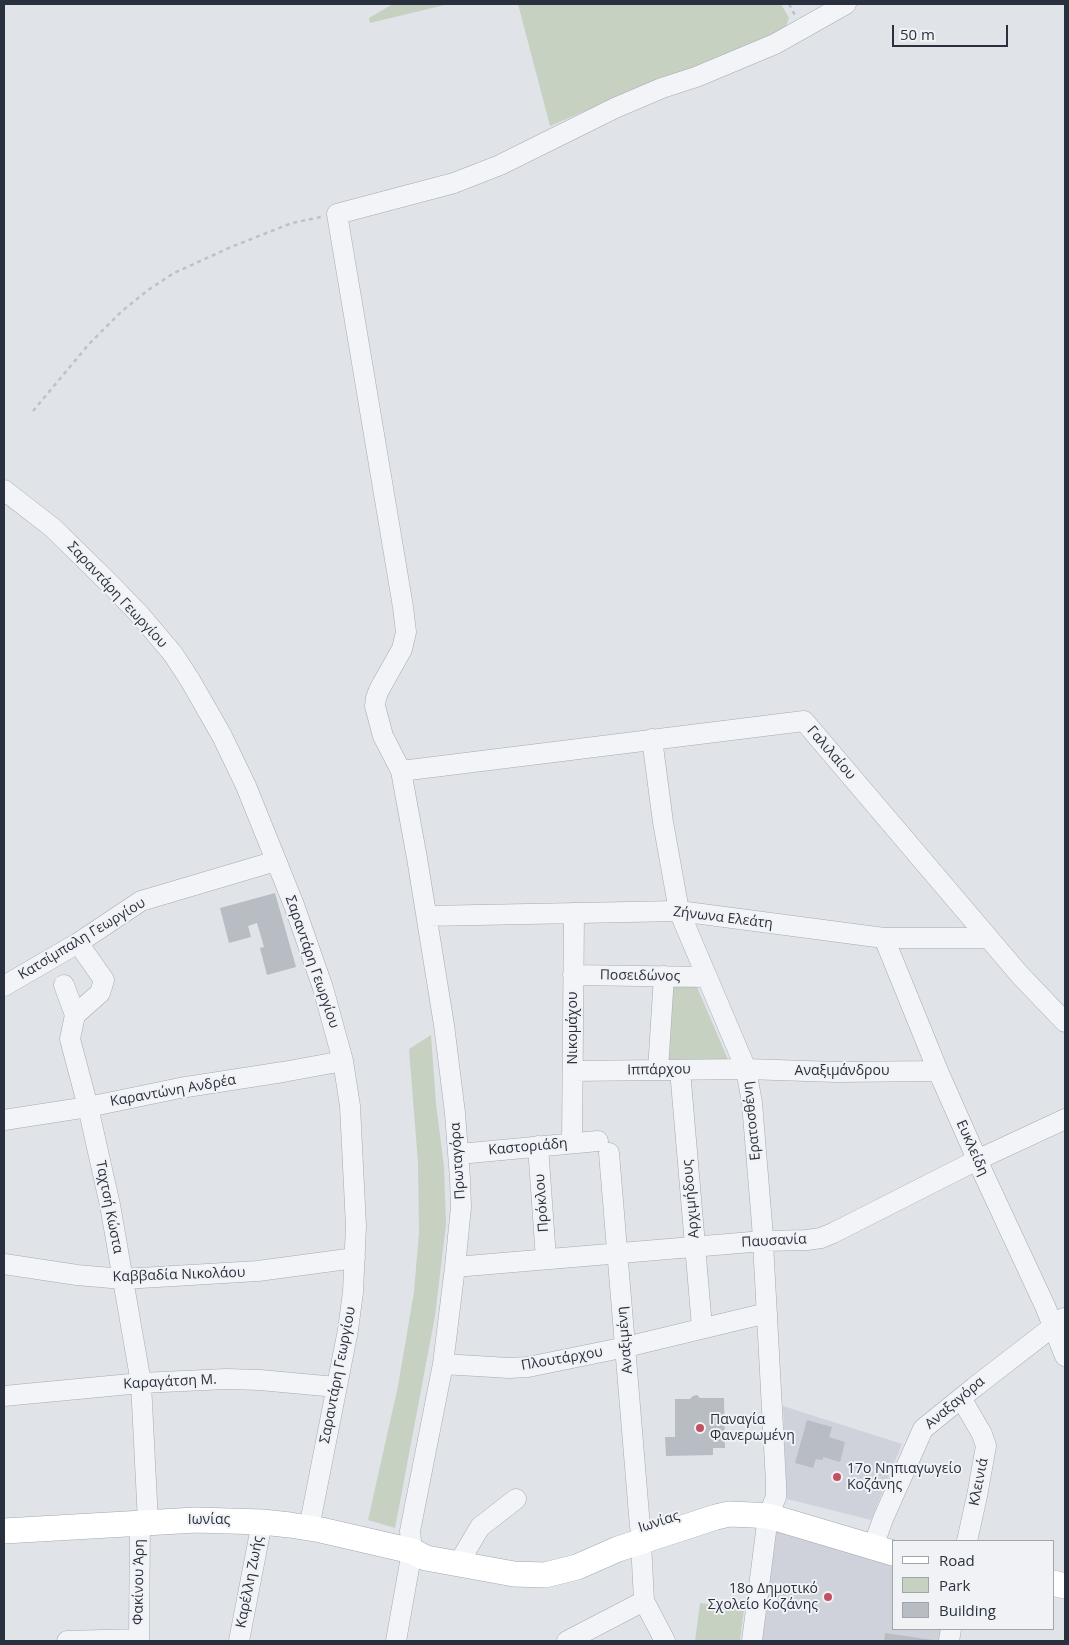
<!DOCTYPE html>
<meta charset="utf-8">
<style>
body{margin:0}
#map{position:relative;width:1069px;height:1645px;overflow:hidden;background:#e0e3e8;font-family:"Open Sans",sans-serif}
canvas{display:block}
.frame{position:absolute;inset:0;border:5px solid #2a313e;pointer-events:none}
.legend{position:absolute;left:892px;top:1540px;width:162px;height:90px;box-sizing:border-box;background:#f0f2f6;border:1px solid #a1a5ac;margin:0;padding:6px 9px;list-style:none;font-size:15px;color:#2a313e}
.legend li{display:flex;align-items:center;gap:10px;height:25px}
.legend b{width:25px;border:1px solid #a1a5ac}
.scale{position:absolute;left:892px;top:25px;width:116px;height:22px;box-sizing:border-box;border:2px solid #2a313e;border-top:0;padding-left:6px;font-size:15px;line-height:18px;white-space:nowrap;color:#2a313e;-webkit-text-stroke:4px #f0f2f6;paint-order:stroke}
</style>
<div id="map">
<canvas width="1069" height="1645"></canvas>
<div class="frame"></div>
<ul class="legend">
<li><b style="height:6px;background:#fff"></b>Road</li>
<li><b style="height:14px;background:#c6d1c2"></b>Park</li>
<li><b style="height:14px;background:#b8bdc4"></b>Building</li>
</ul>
<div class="scale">50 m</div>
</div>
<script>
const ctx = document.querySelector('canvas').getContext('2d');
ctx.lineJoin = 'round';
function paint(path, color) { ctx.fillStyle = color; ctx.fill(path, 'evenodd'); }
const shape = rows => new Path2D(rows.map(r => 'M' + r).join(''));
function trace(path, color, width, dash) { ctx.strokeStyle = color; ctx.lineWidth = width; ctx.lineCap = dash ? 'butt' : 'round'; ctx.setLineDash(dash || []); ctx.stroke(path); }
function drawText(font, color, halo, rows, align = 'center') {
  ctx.font = font + ' "Open Sans",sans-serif'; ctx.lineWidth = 4; ctx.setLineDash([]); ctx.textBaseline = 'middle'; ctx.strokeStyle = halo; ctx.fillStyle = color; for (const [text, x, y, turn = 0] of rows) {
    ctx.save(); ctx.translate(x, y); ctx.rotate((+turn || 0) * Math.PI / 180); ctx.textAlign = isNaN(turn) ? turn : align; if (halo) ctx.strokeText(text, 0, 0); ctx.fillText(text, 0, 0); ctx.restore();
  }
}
const built = shape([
 [783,1406,902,1444,871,1520,787,1499],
 [771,1527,893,1565,893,1629,941,1629,939,1641,757,1641]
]);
const green = shape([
 [393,4,449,4,370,23,369,18],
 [518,4,781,4,789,18,785,29,688,70,648,84,550,126],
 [667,987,697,987,729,1062,663,1061],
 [431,1035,436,1104,444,1167,446,1224,435,1316,395,1528,368,1520,398,1386,414,1292,419,1232,418,1163,409,1049],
 [700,1603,744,1609,740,1641,695,1641]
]);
const building = shape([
 [275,893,296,967,267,975,260,948,264,947,257,923,248,926,251,937,229,943,220,908],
 [697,1395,700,1398,724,1398,725,1448,713,1448,713,1455,666,1456,665,1437,675,1437,675,1399,690,1399,693,1396],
 [807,1420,832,1427,829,1437,845,1442,840,1462,823,1457,823,1460,816,1459,813,1468,795,1463],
 [885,1633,933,1640,933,1641,884,1641]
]);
const path = shape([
 [789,4,795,15],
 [33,411,89,344,121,312,148,290,174,273,231,247,292,223,321,217]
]);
const minor = shape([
 [4,490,53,528,112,586,140,615,173,654,190,680,222,736,246,786,294,905,323,988,343,1061,350,1106,356,1226,353,1292,348,1330,309,1528],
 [652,739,663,822,679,911,746,1069,752,1103,762,1224,776,1483,776,1497,768,1516,752,1641],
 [401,771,804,721,1020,975,1065,1022],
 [427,916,679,911,884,938,988,938],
 [884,938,938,1071,984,1175,1045,1306,1065,1356],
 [573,975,707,977],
 [64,985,75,1015,70,1039,88,1107,110,1205,141,1383,148,1522],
 [4,986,78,943,141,901,276,861],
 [75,1015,100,993,104,980,78,943],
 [658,1070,664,976],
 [680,1070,702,1327],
 [573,1071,746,1069,836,1072,938,1071],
 [4,1120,88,1107,180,1088,283,1072,343,1061],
 [572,1143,574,913],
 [538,1146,546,1259],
 [609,1153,640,1527],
 [459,1154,598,1141],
 [4,1264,77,1275,123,1279,258,1271,355,1258],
 [455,1267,763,1241,807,1240,821,1238,833,1233,977,1160,1065,1119],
 [443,1364,509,1368,528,1367,626,1347,767,1313],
 [4,1396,141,1383,226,1379,260,1380,336,1387],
 [961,1398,982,1434,986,1446,977,1496,967,1541],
 [641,1542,644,1601,665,1641],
 [873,1547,883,1519,923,1429,976,1386,1064,1318],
 [464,1554,480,1527,516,1499],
 [67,1641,139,1639],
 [139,1641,140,1522],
 [239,1641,262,1522],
 [396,1641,412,1551,410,1531,443,1364,455,1267,461,1207,460,1179,455,1113,444,1025,417,858,401,771,383,736,375,706,376,698,379,690,402,649,406,632,403,607,337,214,454,183,500,165,615,108,662,88,696,77,775,44,846,4],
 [567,1641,644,1601],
 [949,1641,951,1629]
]);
const major = shape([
 [4,1531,196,1520,262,1522,290,1525,321,1530,412,1551,426,1558,514,1574,545,1575,577,1567,618,1549,716,1517,729,1514,753,1515,768,1516,782,1520,893,1553],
 [1053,1583,1065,1586]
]);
const markers = [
 [700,1428,5,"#c35060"],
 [837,1477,5,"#c35060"],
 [828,1597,5,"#c35060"]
];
const streetNames = [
 ["Σαραντάρη Γεωργίου",117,595,47],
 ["Γαλιλαίου",831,753,49],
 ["Ζήνωνα Ελεάτη",723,918,7],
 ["Κατσίμπαλη Γεωργίου",82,939,-31],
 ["Σαραντάρη Γεωργίου",312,962,71],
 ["Ποσειδώνος",640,976,1],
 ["Νικομάχου",573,1028,-90],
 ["Ιππάρχου",659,1070,-1],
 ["Αναξιμάνδρου",842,1071],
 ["Καραντώνη Ανδρέα",173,1091,-10],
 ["Ερατοσθένη",752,1121,-96],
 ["Καστοριάδη",528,1147,-5],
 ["Ευκλείδη",972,1148,66],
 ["Πρωταγόρα",458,1161,-94],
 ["Αρχιμήδους",691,1199,-95],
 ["Πρόκλου",542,1203,-94],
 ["Ταχτσή Κώστα",109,1207,79],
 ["Παυσανία",774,1241,-3],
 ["Καββαδία Νικολάου",179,1275,-2],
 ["Αναξιμένη",625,1340,-95],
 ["Πλουτάρχου",562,1359,-10],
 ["Σαραντάρη Γεωργίου",338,1375,-79],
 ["Καραγάτση Μ.",170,1382,-3],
 ["Αναξαγόρα",955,1403,-40],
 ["Κλεινιά",979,1482,-79],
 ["Ιωνίας",209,1520],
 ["Ιωνίας",659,1522,-18],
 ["Φακίνου Άρη",139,1582,-89],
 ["Καρέλλη Ζωής",250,1582,-79]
];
const poiNames = [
 ["Παναγία",710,1420],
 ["Φανερωμένη",710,1436],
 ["17ο Νηπιαγωγείο",847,1469],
 ["Κοζάνης",847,1485],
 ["18ο Δημοτικό",818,1589,"right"],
 ["Σχολείο Κοζάνης",818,1605,"right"]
];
paint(built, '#cfd2da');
paint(green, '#c6d1c2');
paint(building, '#b8bdc4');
trace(minor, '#a6aab2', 21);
trace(major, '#a1a8b3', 26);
trace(path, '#bfc1c7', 2.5, [4, 4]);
trace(minor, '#f3f4f7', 20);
trace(major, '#fff', 25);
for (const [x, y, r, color] of markers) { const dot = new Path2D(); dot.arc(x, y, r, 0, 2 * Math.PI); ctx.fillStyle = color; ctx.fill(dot); trace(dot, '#f0f2f6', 2); }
drawText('14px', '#2a313e', '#f0f2f6', streetNames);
drawText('14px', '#2a313e', '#f0f2f6', poiNames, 'left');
</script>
